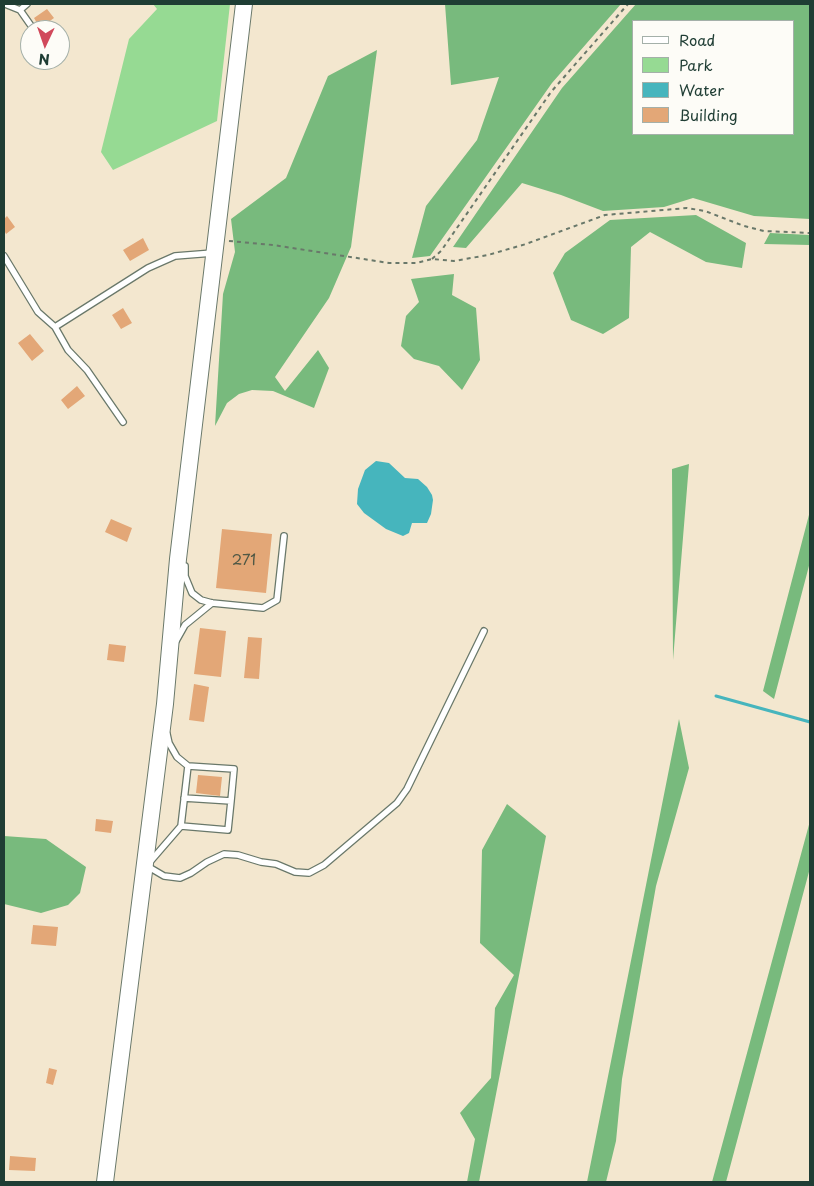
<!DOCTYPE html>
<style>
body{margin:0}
#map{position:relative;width:814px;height:1186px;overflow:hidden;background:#f3e7cf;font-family:"Playpen Sans",sans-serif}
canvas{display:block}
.frame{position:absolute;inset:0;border:5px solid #1f3d34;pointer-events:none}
.legend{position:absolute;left:632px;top:20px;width:162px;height:115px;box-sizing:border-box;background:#fdfcf7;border:1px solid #a4b0a9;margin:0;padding:6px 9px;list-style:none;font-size:15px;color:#1f3d34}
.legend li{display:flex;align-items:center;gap:10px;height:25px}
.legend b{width:25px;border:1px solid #a4b0a9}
.north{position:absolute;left:20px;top:20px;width:50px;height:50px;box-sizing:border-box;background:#fdfcf7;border:1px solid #a4b0a9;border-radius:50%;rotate:183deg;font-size:14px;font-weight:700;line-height:20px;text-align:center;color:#1f3d34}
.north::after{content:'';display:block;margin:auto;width:18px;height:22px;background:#d1495b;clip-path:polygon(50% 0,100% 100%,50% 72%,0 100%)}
</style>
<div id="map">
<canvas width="814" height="1186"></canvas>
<div class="frame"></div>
<ul class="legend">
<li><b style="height:6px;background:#fff"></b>Road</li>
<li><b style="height:14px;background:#96da93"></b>Park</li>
<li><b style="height:14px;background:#46b5bd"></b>Water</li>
<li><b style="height:14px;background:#e3a777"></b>Building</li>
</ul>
<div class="north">N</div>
</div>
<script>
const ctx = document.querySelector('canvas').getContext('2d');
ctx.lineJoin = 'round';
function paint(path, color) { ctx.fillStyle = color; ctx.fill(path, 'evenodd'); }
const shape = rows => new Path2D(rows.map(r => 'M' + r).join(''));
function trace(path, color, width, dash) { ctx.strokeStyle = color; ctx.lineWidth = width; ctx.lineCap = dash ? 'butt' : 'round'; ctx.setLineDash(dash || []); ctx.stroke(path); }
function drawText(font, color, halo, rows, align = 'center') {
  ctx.font = font + ' "Playpen Sans",sans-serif'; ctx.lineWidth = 5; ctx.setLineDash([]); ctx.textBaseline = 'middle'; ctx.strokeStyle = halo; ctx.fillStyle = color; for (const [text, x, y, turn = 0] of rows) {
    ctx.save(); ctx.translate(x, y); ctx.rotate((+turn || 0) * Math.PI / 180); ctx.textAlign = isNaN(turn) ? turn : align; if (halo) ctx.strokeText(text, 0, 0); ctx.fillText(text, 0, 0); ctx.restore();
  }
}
const green = shape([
 [153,4,230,4,217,121,113,170,101,152,129,39,157,9]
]);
const forest = shape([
 [445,4,621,4,552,83,430,256,412,258,426,206,477,140,499,77,451,85],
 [636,4,810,4,810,219,754,216,693,198,664,207,603,211,561,195,522,183,466,248,453,247,562,88],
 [793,21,793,134,633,134,633,21],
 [377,50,351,247,329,298,275,377,285,391,318,350,329,368,314,408,273,391,252,390,239,394,227,403,215,426,223,294,235,252,231,219,286,178,328,76],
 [696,215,746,243,742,268,706,262,650,232,631,247,629,318,603,334,571,320,553,273,565,253,610,220],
 [770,233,810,235,810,245,764,244],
 [454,274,452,295,476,308,480,360,462,390,439,366,414,359,401,346,406,316,419,302,411,279],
 [689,464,673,660,672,469],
 [810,511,810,562,774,699,763,691],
 [679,719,689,768,656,886,622,1079,616,1141,606,1182,587,1182],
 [507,804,546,836,479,1182,467,1182,475,1139,460,1113,491,1078,495,1008,514,975,480,943,482,850],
 [810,821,810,868,726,1182,712,1182],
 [4,836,46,839,86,867,80,893,68,905,41,913,4,904]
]);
const water = shape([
 [376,461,389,463,405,478,418,479,427,487,432,495,433,500,431,514,427,523,412,523,409,533,403,536,386,529,364,513,357,504,358,489,365,470]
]);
const stream = shape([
 [716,696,810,722]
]);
const building = shape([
 [47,9,54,18,40,28,34,18],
 [7,216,15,227,6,234,4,230,4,219],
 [143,238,149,250,130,261,123,250],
 [123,308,132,323,121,329,112,315],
 [30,334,44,351,32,361,18,343],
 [77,386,85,396,68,409,61,400],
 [111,519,132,528,127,542,105,532],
 [222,529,272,534,266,593,216,588],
 [200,628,226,631,221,677,194,674],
 [248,637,262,638,259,679,244,678],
 [109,644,126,646,124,662,107,660],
 [194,684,209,687,204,722,189,720],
 [198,775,222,777,220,796,196,793],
 [96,819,113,821,111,833,95,831],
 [33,925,58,927,56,946,31,944],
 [49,1068,57,1070,53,1085,46,1083],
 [10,1156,36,1158,35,1171,9,1170]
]);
const path = shape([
 [229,241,273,245,389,263,416,263,432,259,454,261,488,255,526,244,605,215,687,208,705,211,744,226,764,231,810,233],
 [432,259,441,251,551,92,628,4]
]);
const service = shape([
 [5,4,20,10,34,30],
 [20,10,27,4],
 [4,256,38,312,55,327,68,350,87,370,123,422],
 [55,327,148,268,175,256,213,253],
 [185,566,185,576,192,593,201,600,212,603,263,608,277,600,284,536],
 [176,641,185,625,212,603],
 [188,766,234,769,231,801],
 [181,826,228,830,231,801,184,798],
 [149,863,181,826,188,766,177,757,169,743,167,734],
 [147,866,164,876,180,878,191,873,207,862,224,854,238,855,261,862,276,864,295,872,309,873,324,865,397,803,407,789,484,631]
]);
const secondary = shape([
 [105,1182,165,704,178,559,244,4]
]);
const numberNames = [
 ["271",244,561]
];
paint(green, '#96da93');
paint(forest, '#78ba7d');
paint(water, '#46b5bd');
trace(stream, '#46b5bd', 3);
paint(building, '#e3a777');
trace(service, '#69786a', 8);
trace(secondary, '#69786a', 18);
trace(path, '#69786a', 2, [4, 4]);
trace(service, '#fff', 5.5);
trace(secondary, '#fff', 16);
drawText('15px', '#505845', null, numberNames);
</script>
